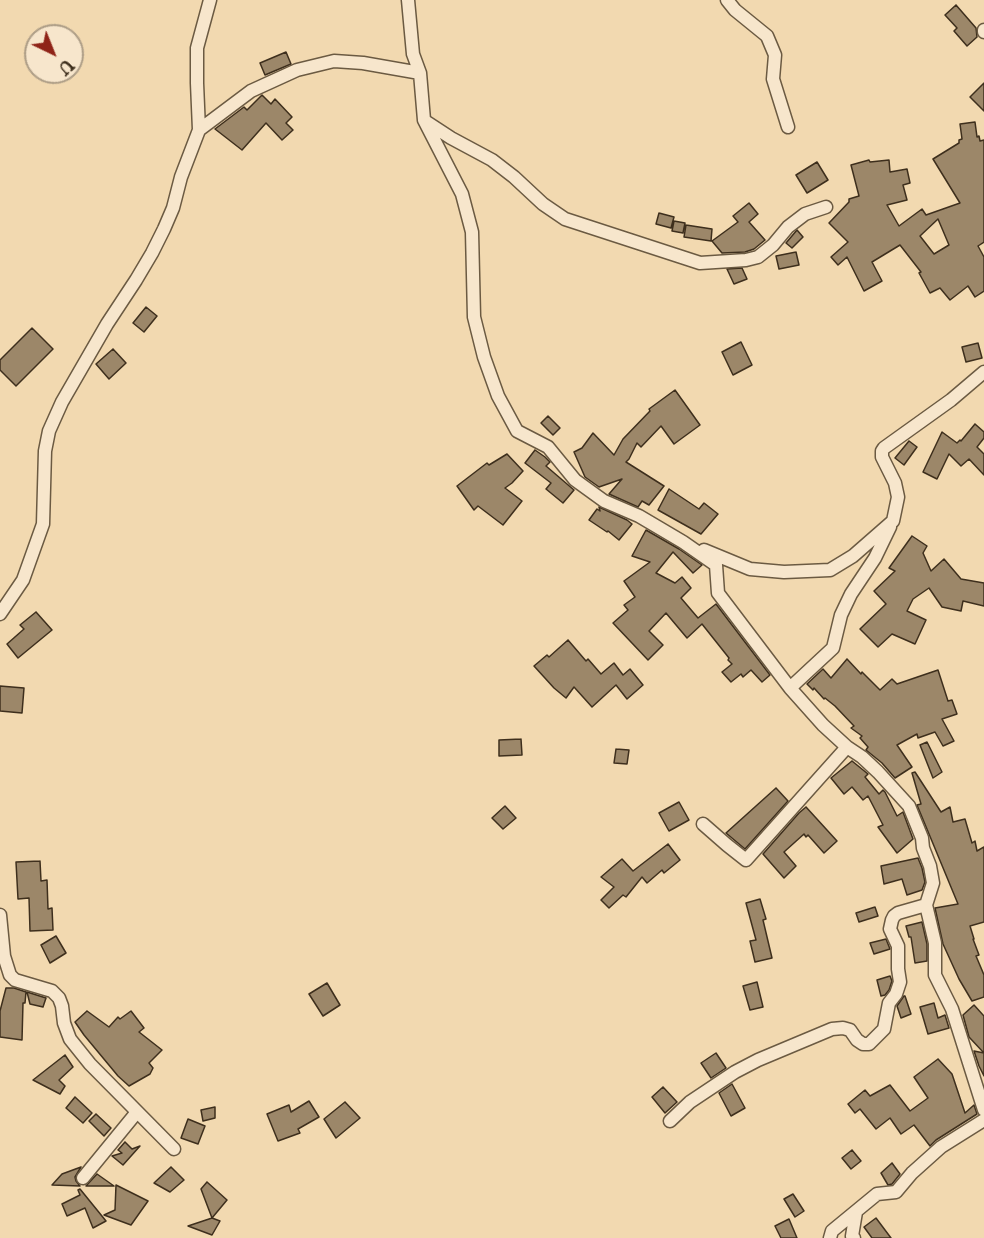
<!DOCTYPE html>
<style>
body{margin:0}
#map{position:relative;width:984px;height:1238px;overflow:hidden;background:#f2d9b0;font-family:"IM FELL English",serif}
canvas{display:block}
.north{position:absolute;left:24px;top:24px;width:60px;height:60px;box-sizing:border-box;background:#f7e6cc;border:2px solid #ad9d86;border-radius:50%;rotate:137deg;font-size:16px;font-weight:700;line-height:24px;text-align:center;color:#3e2f1d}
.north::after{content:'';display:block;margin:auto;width:21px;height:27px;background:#8f2418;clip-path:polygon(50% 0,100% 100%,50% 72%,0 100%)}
</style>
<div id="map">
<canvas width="984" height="1238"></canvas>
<div class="north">U</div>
</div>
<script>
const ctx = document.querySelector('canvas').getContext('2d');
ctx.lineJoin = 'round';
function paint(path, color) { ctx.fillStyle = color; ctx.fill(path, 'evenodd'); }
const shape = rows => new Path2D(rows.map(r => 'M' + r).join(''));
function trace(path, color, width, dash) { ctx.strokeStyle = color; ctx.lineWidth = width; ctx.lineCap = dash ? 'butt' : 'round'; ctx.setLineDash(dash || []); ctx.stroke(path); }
const building = shape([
 [956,5,976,28,977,37,967,46,954,31,957,28,945,15,956,5],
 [286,52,291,64,265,75,260,63,286,52],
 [984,83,984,111,970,97,984,83],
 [262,95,271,104,275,99,292,117,286,123,293,130,282,140,266,123,242,150,215,129,244,107,247,110,262,95],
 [975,122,977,137,979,136,980,141,984,140,984,242,978,246,984,257,984,291,975,297,968,286,950,300,940,288,930,293,919,273,921,272,900,245,872,262,882,281,864,291,847,257,838,265,831,257,848,242,829,223,849,202,849,199,859,196,851,165,869,160,870,162,889,160,890,172,907,169,910,183,903,185,907,200,887,205,899,226,922,209,926,215,960,203,933,159,959,143,959,140,962,139,960,124,975,122],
 [938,219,949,245,934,254,920,236,938,219],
 [817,162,828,180,807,193,796,175,817,162],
 [749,203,758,214,749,222,765,240,754,249,745,252,722,253,712,241,738,222,733,216,749,203],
 [659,213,674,217,671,228,656,224,659,213],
 [674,221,685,223,683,233,672,231,674,221],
 [686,225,712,229,711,241,684,237,686,225],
 [797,230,803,237,792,248,786,243,797,230],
 [796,252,799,265,779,269,776,256,796,252],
 [742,268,747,279,734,284,727,269,742,268],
 [146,307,157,316,144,332,133,323,146,307],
 [32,328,53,349,16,386,0,370,0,360,32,328],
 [741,342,752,365,733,375,722,352,741,342],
 [978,343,982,358,966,362,962,347,978,343],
 [113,349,126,363,109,379,96,364,113,349],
 [675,390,700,425,674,444,661,426,641,447,637,443,629,459,626,462,664,486,649,505,642,501,638,507,609,494,622,479,599,487,585,477,574,452,582,448,593,433,614,455,623,439,650,411,649,409,675,390],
 [548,416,560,428,553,435,541,423,548,416],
 [975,424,984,432,984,438,977,447,984,454,984,475,969,459,961,466,949,454,937,479,923,472,942,432,957,443,960,440,961,441,975,424],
 [909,441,917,447,904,465,895,458,909,441],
 [535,450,545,457,550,462,546,466,574,490,563,503,546,489,551,483,525,463,535,450],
 [507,454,523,471,512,483,505,488,522,501,503,525,478,506,474,510,457,486,487,463,489,465,507,454],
 [669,489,699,509,704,503,718,514,701,534,658,510,669,489],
 [599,507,627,520,632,524,619,540,608,531,607,532,589,520,597,509,600,511,599,507],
 [646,530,679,549,702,565,693,573,673,552,656,573,675,583,682,577,691,588,681,598,698,618,716,604,770,675,762,682,751,670,743,677,741,674,731,682,722,672,732,664,728,660,729,658,702,624,687,638,666,613,649,631,663,645,648,660,613,623,628,610,624,605,635,597,624,581,650,562,632,556,646,530],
 [912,536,927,546,923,553,931,571,944,559,961,579,984,583,984,606,963,601,961,611,942,607,929,588,913,599,907,611,926,620,915,644,892,634,878,647,860,629,886,604,874,591,895,571,889,568,912,536],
 [36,612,52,630,18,658,7,644,24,629,20,625,36,612],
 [568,640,586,661,588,659,601,674,614,663,623,675,630,669,643,685,627,699,616,685,592,707,574,687,566,698,554,688,534,666,547,655,549,657,568,640],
 [847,659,861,674,862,672,880,690,892,679,897,684,938,670,948,701,952,700,957,714,942,719,954,741,943,746,935,732,918,738,917,734,897,745,912,767,895,778,882,763,866,750,868,747,860,738,862,736,851,728,854,726,835,706,825,698,824,699,814,688,813,690,807,684,823,669,831,678,847,659],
 [0,686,24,688,22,713,0,711,0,686],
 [521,739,522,755,499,756,499,740,521,739],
 [927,742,942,772,933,778,920,745,927,742],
 [616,749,629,750,627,764,614,763,616,749],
 [852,761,868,774,865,777,879,794,883,790,885,792,897,816,903,812,913,839,897,853,878,827,883,825,868,796,863,800,852,787,844,794,831,778,852,761],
 [915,772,941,812,950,807,953,822,965,819,972,843,975,841,977,851,984,847,984,922,970,926,974,939,973,939,979,955,976,956,984,975,984,997,972,1001,959,979,943,944,935,908,958,904,917,805,921,804,912,773,915,772],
 [776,788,788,801,745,849,726,833,776,788],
 [679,802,689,820,669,831,659,813,679,802],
 [505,806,516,818,503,829,492,818,505,806],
 [806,807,837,841,824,853,808,835,806,837,804,834,784,852,796,866,784,878,763,854,799,813,806,807],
 [668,844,680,860,664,873,662,870,647,883,642,877,626,897,623,895,609,908,601,900,614,887,601,877,622,859,633,871,668,844],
 [918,858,922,868,925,882,922,890,907,895,902,879,884,884,881,866,918,858],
 [40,861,41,881,47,880,48,909,52,908,53,930,30,931,29,898,18,899,16,862,40,861],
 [760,899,766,919,763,920,772,958,755,962,750,941,756,940,746,903,760,899],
 [875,907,878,916,859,922,856,913,875,907],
 [922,922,927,944,927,961,915,963,911,937,909,937,906,926,922,922],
 [56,936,66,953,50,963,41,945,56,936],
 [886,939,890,949,874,954,870,943,886,939],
 [890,976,892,981,889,990,885,995,881,996,877,980,890,976],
 [757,982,763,1007,750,1010,743,986,757,982],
 [327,983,340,1005,323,1016,309,994,327,983],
 [6,988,14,988,26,992,25,1003,23,1003,22,1040,0,1037,0,1011,6,988],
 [27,992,46,998,43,1007,30,1004,27,992],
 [904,996,905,996,911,1014,901,1018,897,1006,904,996],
 [934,1003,938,1018,945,1015,949,1028,928,1034,920,1007,934,1003],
 [974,1005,984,1016,984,1076,979,1066,974,1051,984,1053,969,1037,963,1015,974,1005],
 [87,1011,109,1027,118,1017,120,1019,131,1011,144,1028,139,1032,162,1050,149,1063,153,1068,150,1074,129,1086,118,1076,84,1035,75,1022,87,1011],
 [716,1053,726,1068,711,1078,701,1063,716,1053],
 [65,1055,73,1067,59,1080,65,1086,60,1094,33,1080,65,1055],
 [938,1059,952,1074,965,1113,974,1105,977,1114,936,1140,930,1146,914,1125,901,1134,890,1118,876,1129,860,1109,855,1113,848,1104,865,1090,870,1096,890,1085,910,1111,928,1098,914,1077,938,1059],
 [732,1084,745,1108,731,1116,719,1093,732,1084],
 [663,1087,677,1102,665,1113,652,1097,663,1087],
 [75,1097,92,1113,83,1123,66,1108,75,1097],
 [309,1101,319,1117,298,1129,300,1133,278,1141,267,1114,289,1105,291,1112,309,1101],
 [345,1102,360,1118,336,1138,324,1119,345,1102],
 [215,1107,215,1118,203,1121,201,1110,215,1107],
 [96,1114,111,1128,104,1136,89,1121,96,1114],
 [188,1119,205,1126,198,1144,181,1138,188,1119],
 [125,1142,132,1149,140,1146,123,1165,112,1156,122,1153,118,1150,125,1142],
 [852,1150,861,1161,851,1169,842,1158,852,1150],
 [892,1163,900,1174,892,1184,888,1185,881,1173,892,1163],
 [81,1167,75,1177,76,1181,80,1186,52,1185,62,1174,81,1167],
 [171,1167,184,1180,170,1192,154,1183,171,1167],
 [97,1174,114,1186,86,1186,97,1174],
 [207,1182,227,1200,212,1218,201,1189,207,1182],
 [116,1185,148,1201,131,1225,104,1215,115,1210,116,1185],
 [80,1189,106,1221,93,1228,85,1208,67,1216,62,1204,80,1195,78,1190,80,1189],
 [793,1194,804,1211,795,1217,784,1199,793,1194],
 [212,1218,220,1221,212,1235,188,1226,212,1218],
 [876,1218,891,1238,872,1238,864,1227,876,1218],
 [789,1219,797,1238,781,1238,775,1226,789,1219]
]);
const street = shape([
 [408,0,413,54,420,73,424,120,462,194,472,232,474,317,484,357,498,396,517,431,548,447,575,480,604,501,639,516,683,542,716,565,718,593,790,688,823,725,847,747,862,757,878,772,909,806,922,838,923,848,930,866,933,883,926,905,935,943,935,975,952,1009,984,1110],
 [727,0,735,10,767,36,775,55,773,79,788,127],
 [984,30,984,32],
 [425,121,451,138,492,160,514,177,543,204,565,219,700,263,746,260,758,257,773,245,788,227,805,214,826,207],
 [199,130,251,91,297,70,334,61,363,63,420,73],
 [704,550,750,569,784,572,830,570,853,556,893,521,898,497,895,483,882,457,882,451,884,448,951,400,984,372],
 [0,614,23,580,43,524,45,451,49,431,62,402,107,324,136,280,152,253,164,229,173,208,181,177,199,130,197,83,197,48,210,0],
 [790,688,833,648,841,615,851,594,875,558,890,527],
 [703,824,727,845,746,860,847,747],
 [0,915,4,956,10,975,15,980,52,991,59,998,62,1006,64,1023,70,1039,90,1064,174,1149],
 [670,1121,690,1102,735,1072,758,1060,832,1029,843,1028,850,1030,857,1040,863,1044,869,1044,884,1029,889,1003,896,994,900,982,898,969,898,946,890,929,892,920,894,916,898,913,926,905],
 [83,1178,137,1112],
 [830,1238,832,1231,877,1194,896,1192,912,1173,941,1147,984,1120],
 [854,1238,852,1236,856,1212]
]);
paint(building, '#9c8769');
trace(building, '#3e2f1d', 1.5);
trace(street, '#6b5a42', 15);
trace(street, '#f7e6cc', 12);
</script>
